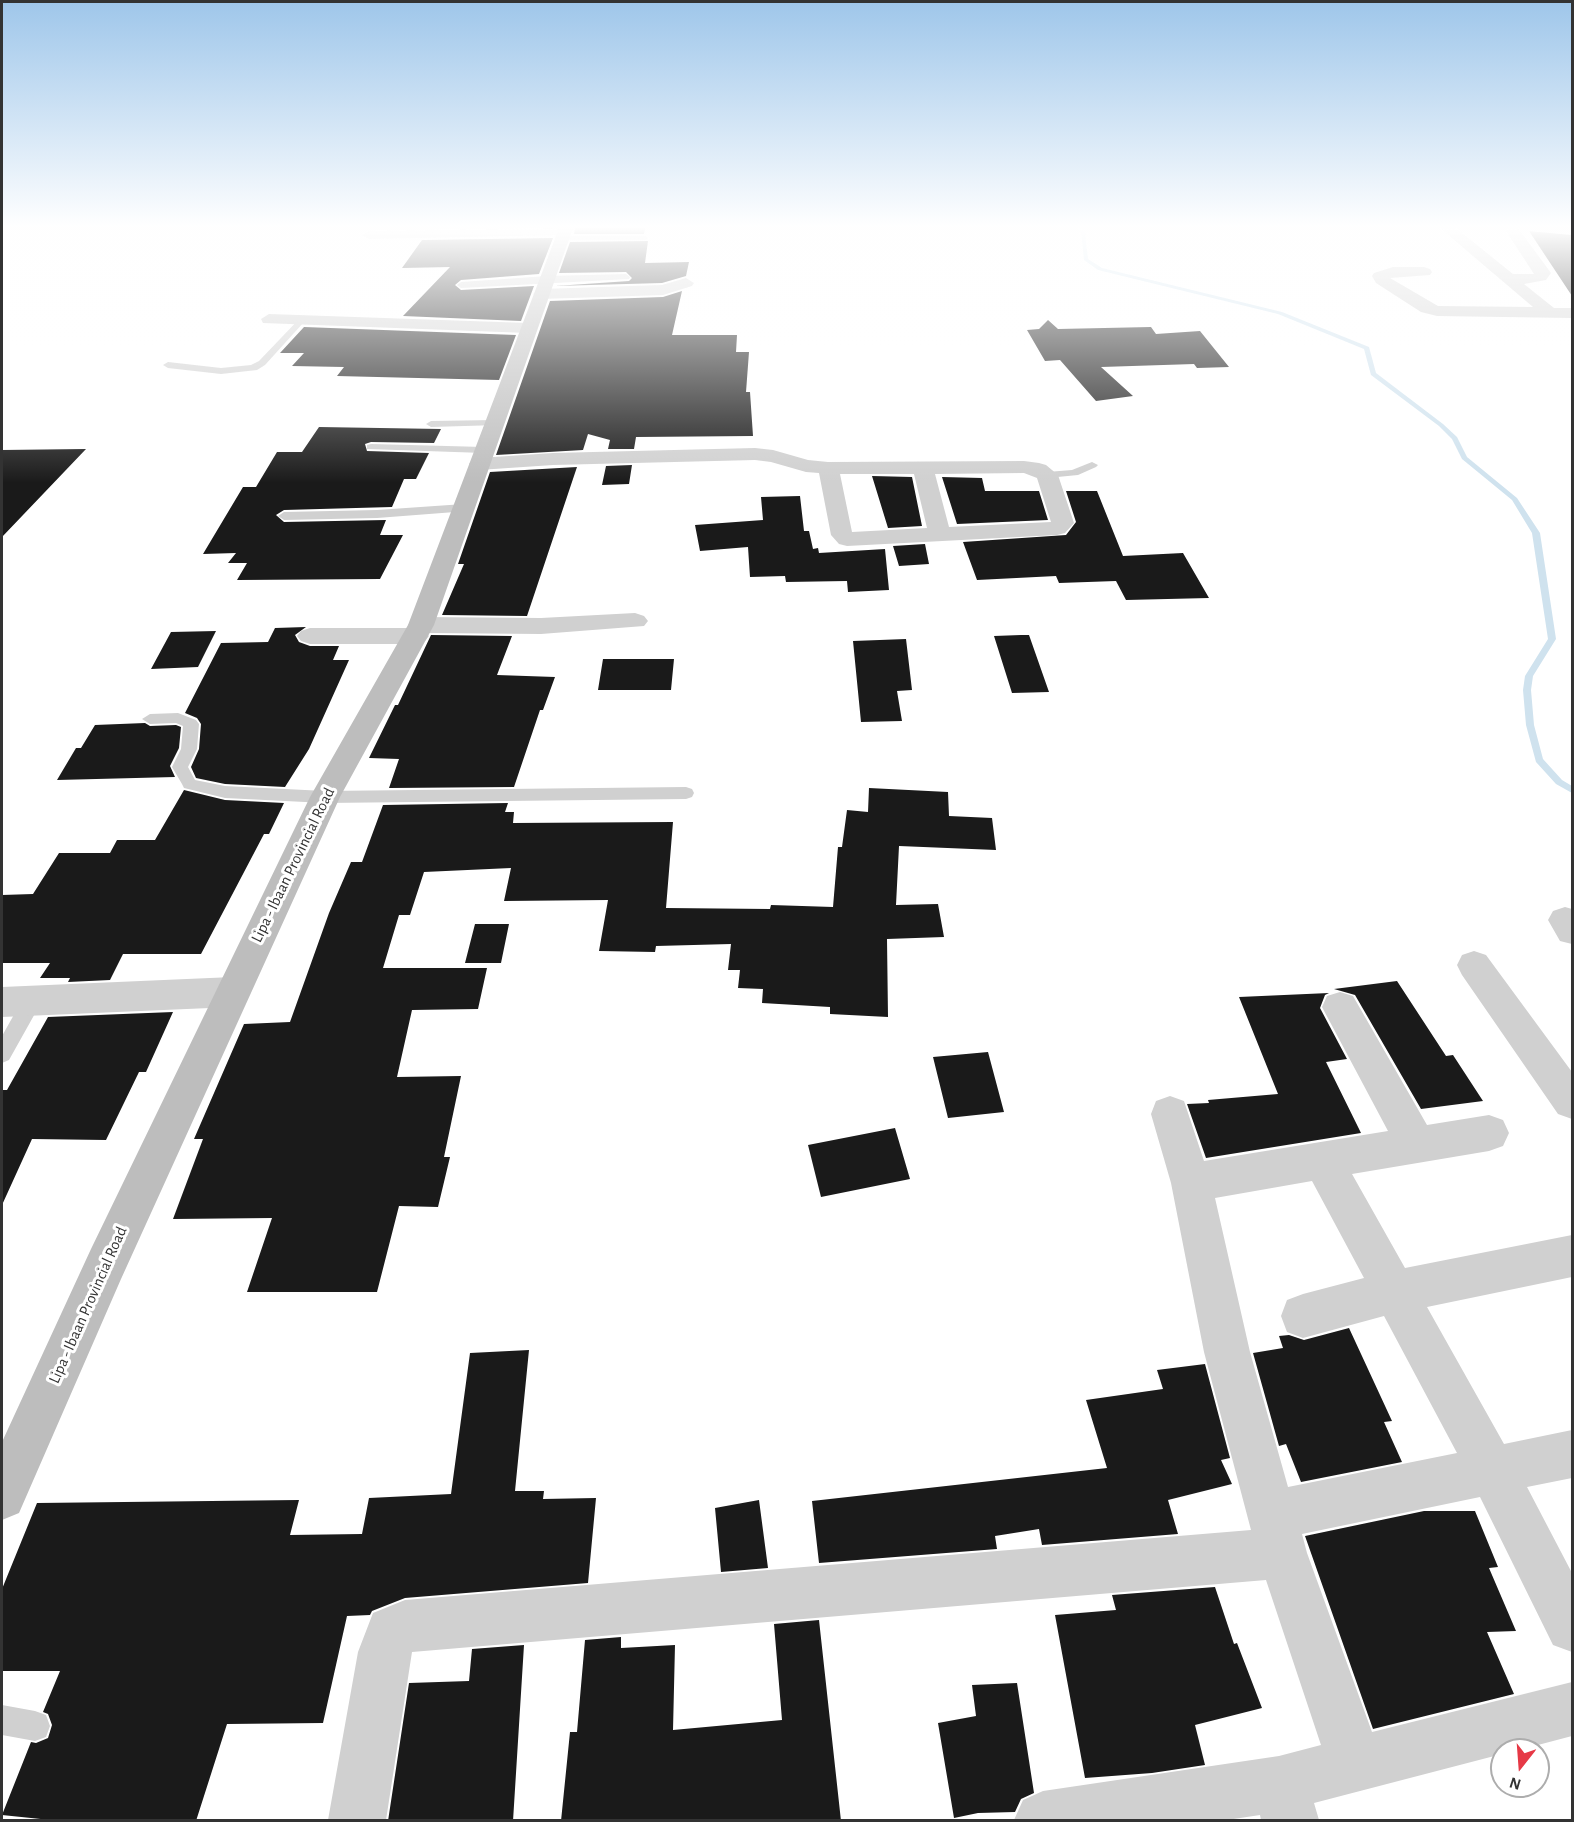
<!DOCTYPE html>
<style>
body{margin:0}
#map{position:relative;width:1574px;height:1822px;overflow:hidden;background:#fff;font-family:"Alegreya Sans",sans-serif}
canvas{display:block}
.frame{position:absolute;inset:0;border:3px solid #333;pointer-events:none}
.north{position:absolute;left:1490px;top:1738px;width:60px;height:60px;box-sizing:border-box;background:#fff;border:2px solid #adadad;border-radius:50%;rotate:197deg;font-size:16px;font-weight:700;line-height:24px;text-align:center;color:#333}
.north::after{content:'';display:block;margin:auto;width:21px;height:27px;background:#e63946;clip-path:polygon(50% 0,100% 100%,50% 72%,0 100%)}
</style>
<div id="map">
<canvas width="1574" height="1822"></canvas>
<div class="frame"></div>
<div class="north">N</div>
</div>
<script>
const ctx = document.querySelector('canvas').getContext('2d');
ctx.lineJoin = 'round';
const shape = rows => new Path2D(rows.map(r => 'M' + r).join(''));
function paint(path, color) { ctx.fillStyle = color; ctx.fill(path, 'evenodd'); }
function drawText(font, color, halo, rows, align = 'center') {
  ctx.font = font + ' "Alegreya Sans",sans-serif'; ctx.lineWidth = 6; ctx.setLineDash([]); ctx.textBaseline = 'middle'; ctx.strokeStyle = halo; ctx.fillStyle = color; for (const [text, x, y, turn = 0] of rows) {
    ctx.save(); ctx.translate(x, y); ctx.rotate((+turn || 0) * Math.PI / 180); ctx.textAlign = isNaN(turn) ? turn : align; if (halo) ctx.strokeText(text, 0, 0); ctx.fillText(text, 0, 0); ctx.restore();
  }
}
const stream = shape([
 [1077,228,1081,228,1085,232,1088,259,1102,268,1282,312,1369,347,1376,373,1443,424,1457,437,1467,457,1517,498,1540,533,1556,639,1533,676,1531,690,1534,725,1543,759,1562,780,1572,786,1572,793,1556,784,1536,762,1526,725,1523,690,1525,676,1548,639,1532,533,1512,500,1462,459,1452,439,1439,426,1371,375,1364,349,1278,314,1098,270,1084,260,1081,232,1077,228]
]);
const building = shape([
 [575,228,645,228,645,229,644,234,574,234],
 [1529,231,1572,235,1572,296],
 [553,238,539,274,461,280,455,285,461,290,534,286,521,321,403,316,450,267,402,268,422,240],
 [648,241,645,263,689,262,686,276,662,283,555,286,629,281,632,278,626,272,559,273,570,242],
 [682,291,672,335,737,335,736,352,749,352,746,392,750,392,753,436,636,437,634,449,608,449,610,440,588,434,583,450,496,455,550,301,663,297],
 [1048,320,1058,329,1151,327,1156,334,1200,331,1229,367,1197,368,1194,364,1101,367,1133,396,1096,401,1060,360,1045,361,1027,330,1039,329],
 [304,327,516,335,499,380,337,376,344,367,292,366,304,353,280,353],
 [319,427,441,429,434,443,371,442,365,444,367,451,429,453,416,479,404,479,392,507,284,510,276,515,284,522,386,520,380,535,403,535,380,579,237,580,247,563,228,563,236,553,203,554,243,487,256,487,277,452,302,452],
 [86,449,2,537,2,450],
 [632,465,629,484,602,485,606,466],
 [577,467,527,616,442,615,464,564,458,564,490,472],
 [872,476,912,477,922,526,888,528],
 [942,477,982,478,985,491,1039,491,1048,520,957,524],
 [1066,491,1097,491,1123,556,1183,553,1209,598,1126,600,1116,581,1059,583,1056,576,977,580,963,542,1066,535,1076,522],
 [800,496,804,531,809,531,813,549,818,548,819,553,885,549,889,590,848,592,847,581,786,582,785,576,750,577,748,547,700,551,695,525,763,520,761,497],
 [925,544,929,564,899,566,893,546],
 [306,627,295,635,299,642,310,646,339,646,333,660,349,660,309,749,285,787,225,784,196,778,191,767,199,749,201,724,197,718,185,713,221,643,268,642,275,628],
 [216,631,198,667,151,669,171,632],
 [431,635,512,636,497,675,555,677,543,710,540,710,514,787,389,788,399,759,369,758,395,705,398,705],
 [1021,635,1029,635,1049,692,1012,693,994,636],
 [906,639,912,690,897,691,902,721,861,722,853,641],
 [603,659,674,659,671,690,598,690],
 [145,723,150,726,176,725,181,727,179,748,170,766,175,777,57,780,76,748,81,748,95,725],
 [869,788,948,792,949,816,992,818,996,850,899,846,896,905,938,904,944,937,887,939,888,1017,830,1014,830,1007,762,1003,763,989,738,988,740,970,728,970,731,944,656,946,655,952,599,951,608,900,504,901,511,868,424,872,410,915,399,915,383,968,487,968,478,1009,412,1010,397,1077,461,1076,444,1157,450,1157,438,1207,399,1206,377,1292,247,1292,272,1218,173,1219,203,1139,194,1139,244,1024,290,1022,329,913,351,862,362,862,383,805,508,803,505,812,514,812,513,823,673,822,666,908,770,909,771,905,833,907,838,847,842,847,847,810,868,812],
 [184,790,225,800,284,803,269,834,264,834,201,954,123,954,110,980,68,982,70,978,40,978,50,963,2,963,2,895,33,894,59,853,110,853,117,840,155,840],
 [475,924,509,924,501,963,465,963],
 [1397,981,1446,1056,1453,1055,1483,1101,1421,1109,1355,995,1334,989],
 [1329,993,1325,995,1320,1008,1347,1059,1326,1062,1361,1133,1206,1158,1187,1104,1209,1103,1208,1100,1278,1094,1239,997],
 [173,1012,146,1072,139,1072,106,1140,32,1139,2,1205,2,1090,7,1090,48,1017],
 [988,1052,1004,1112,948,1118,933,1057],
 [895,1128,910,1179,821,1197,808,1145],
 [1349,1328,1392,1421,1384,1422,1402,1462,1301,1482,1286,1444,1279,1446,1253,1353,1283,1348,1279,1336,1289,1335,1304,1340],
 [529,1350,515,1491,544,1491,543,1499,596,1498,588,1583,405,1598,372,1611,370,1615,347,1616,323,1723,227,1724,196,1821,60,1821,2,1815,31,1742,36,1743,48,1738,52,1725,48,1714,43,1712,60,1671,2,1671,2,1589,37,1503,299,1500,290,1535,362,1534,369,1498,451,1494,470,1353],
 [1205,1364,1230,1458,1221,1460,1232,1484,1168,1500,1178,1534,1042,1545,1039,1529,995,1536,997,1549,819,1563,812,1501,1107,1468,1086,1400,1163,1389,1157,1370],
 [759,1500,768,1568,721,1572,715,1508],
 [1424,1511,1475,1511,1498,1567,1489,1568,1516,1631,1487,1632,1514,1694,1373,1729,1305,1536],
 [1215,1587,1234,1644,1237,1643,1262,1708,1195,1725,1205,1765,1152,1773,1085,1778,1055,1615,1116,1610,1112,1595],
 [819,1620,841,1821,561,1821,570,1732,577,1732,585,1640,621,1637,621,1648,675,1645,673,1730,782,1720,774,1624],
 [524,1645,513,1821,388,1821,409,1683,469,1681,472,1649],
 [1017,1683,1034,1793,1021,1799,1015,1812,978,1813,954,1818,938,1723,976,1716,972,1685]
]);
const service = shape([
 [560,236,645,236,649,238,645,240,560,240,560,236],
 [626,274,630,277,629,279,461,288,457,285,461,282,547,276,626,274],
 [301,317,306,320,304,322,265,365,257,370,221,374,168,368,163,365,168,362,221,368,251,365,259,361,301,317],
 [494,420,499,423,498,425,431,427,426,424,431,421,494,420],
 [371,444,484,447,490,450,484,453,367,449,367,445,371,444],
 [1092,462,1098,465,1096,467,1078,475,1047,478,1041,475,1047,472,1072,470,1092,462],
 [464,504,468,505,468,511,377,518,284,520,278,516,284,512,377,510,464,504],
 [178,713,196,720,199,724,197,749,188,767,195,780,225,786,325,791,686,787,692,789,694,793,692,797,686,799,325,803,225,798,184,788,182,784,172,767,181,749,183,726,176,723,150,724,142,719,150,714,178,713],
 [32,993,39,995,42,1001,9,1060,2,1063,2,1036,25,995,32,993],
 [2,1705,35,1711,46,1715,50,1726,46,1737,35,1741,2,1735,2,1705]
]);
const minor = shape([
 [565,228,572,232,570,235,369,239,362,235,369,231,565,228],
 [1440,228,1456,228,1513,274,1534,274,1504,228,1518,228,1551,273,1546,280,1524,284,1554,308,1572,308,1572,318,1437,316,1421,312,1376,283,1372,276,1374,273,1393,267,1424,267,1430,269,1432,272,1430,275,1390,278,1438,306,1533,307,1440,228],
 [686,278,694,283,692,286,663,295,541,299,533,294,541,289,662,285,686,278],
 [269,314,528,323,534,324,537,328,534,332,528,333,263,323,261,319,269,314],
 [755,448,773,450,808,460,828,462,1024,461,1039,463,1046,465,1058,475,1074,523,1065,533,1057,535,847,546,839,544,831,535,819,473,806,472,771,462,755,460,553,465,479,470,472,468,469,464,472,460,479,458,553,453,755,448],
 [1024,473,1037,478,1051,522,949,527,935,474,1024,473],
 [840,474,914,474,927,528,852,532,840,474],
 [635,613,644,616,648,621,644,626,541,634,426,633,429,636,425,641,416,644,310,644,301,641,297,636,301,631,310,628,411,628,408,625,412,620,421,617,541,618,635,613],
 [1565,907,1572,909,1572,944,1560,941,1548,920,1553,911,1565,907],
 [1474,951,1486,955,1572,1072,1572,1119,1558,1114,1462,975,1457,965,1462,955,1474,951],
 [233,977,245,982,251,992,245,1002,233,1007,2,1017,2,987,233,977],
 [1340,992,1353,996,1427,1125,1489,1115,1503,1120,1509,1133,1503,1146,1489,1151,1352,1174,1405,1268,1572,1235,1572,1277,1427,1307,1504,1444,1572,1430,1572,1478,1527,1487,1572,1573,1572,1652,1553,1645,1480,1497,1302,1534,1307,1553,1372,1732,1572,1682,1572,1736,1519,1750,1502,1750,1502,1754,1314,1803,1319,1820,1261,1820,1260,1815,1227,1820,1014,1820,1023,1800,1043,1791,1279,1756,1321,1745,1266,1580,412,1652,386,1820,328,1820,358,1652,373,1613,405,1600,1251,1530,1204,1352,1171,1183,1151,1114,1156,1101,1170,1096,1184,1101,1204,1161,1388,1131,1322,1007,1327,996,1340,992],
 [1312,1181,1364,1278,1303,1294,1287,1300,1281,1316,1287,1332,1303,1338,1384,1316,1457,1453,1288,1487,1250,1352,1215,1198,1312,1181]
]);
const secondary = shape([
 [559,228,573,228,434,625,340,797,121,1279,19,1513,2,1520,2,1442,91,1249,310,797,408,625,559,228]
]);
const streetNames = [
 ["Lipa - Ibaan Provincial Road",293,865,-64],
 ["Lipa - Ibaan Provincial Road",88,1305,-66]
];
paint(stream, '#cfe2ee');
paint(building, '#1a1a1a');
paint(service, '#d0d0d0');
paint(minor, '#d0d0d0');
paint(secondary, '#bdbdbd');
const sky = ctx.createLinearGradient(0, 0, 0, 483);
sky.addColorStop(0, '#9ec6ea');
sky.addColorStop(0.47, '#fff');
sky.addColorStop(1, '#ffffff00');
ctx.fillStyle = sky;
ctx.fillRect(0, 0, 1574, 483);
drawText('16px', '#333', '#fff', streetNames);
</script>
